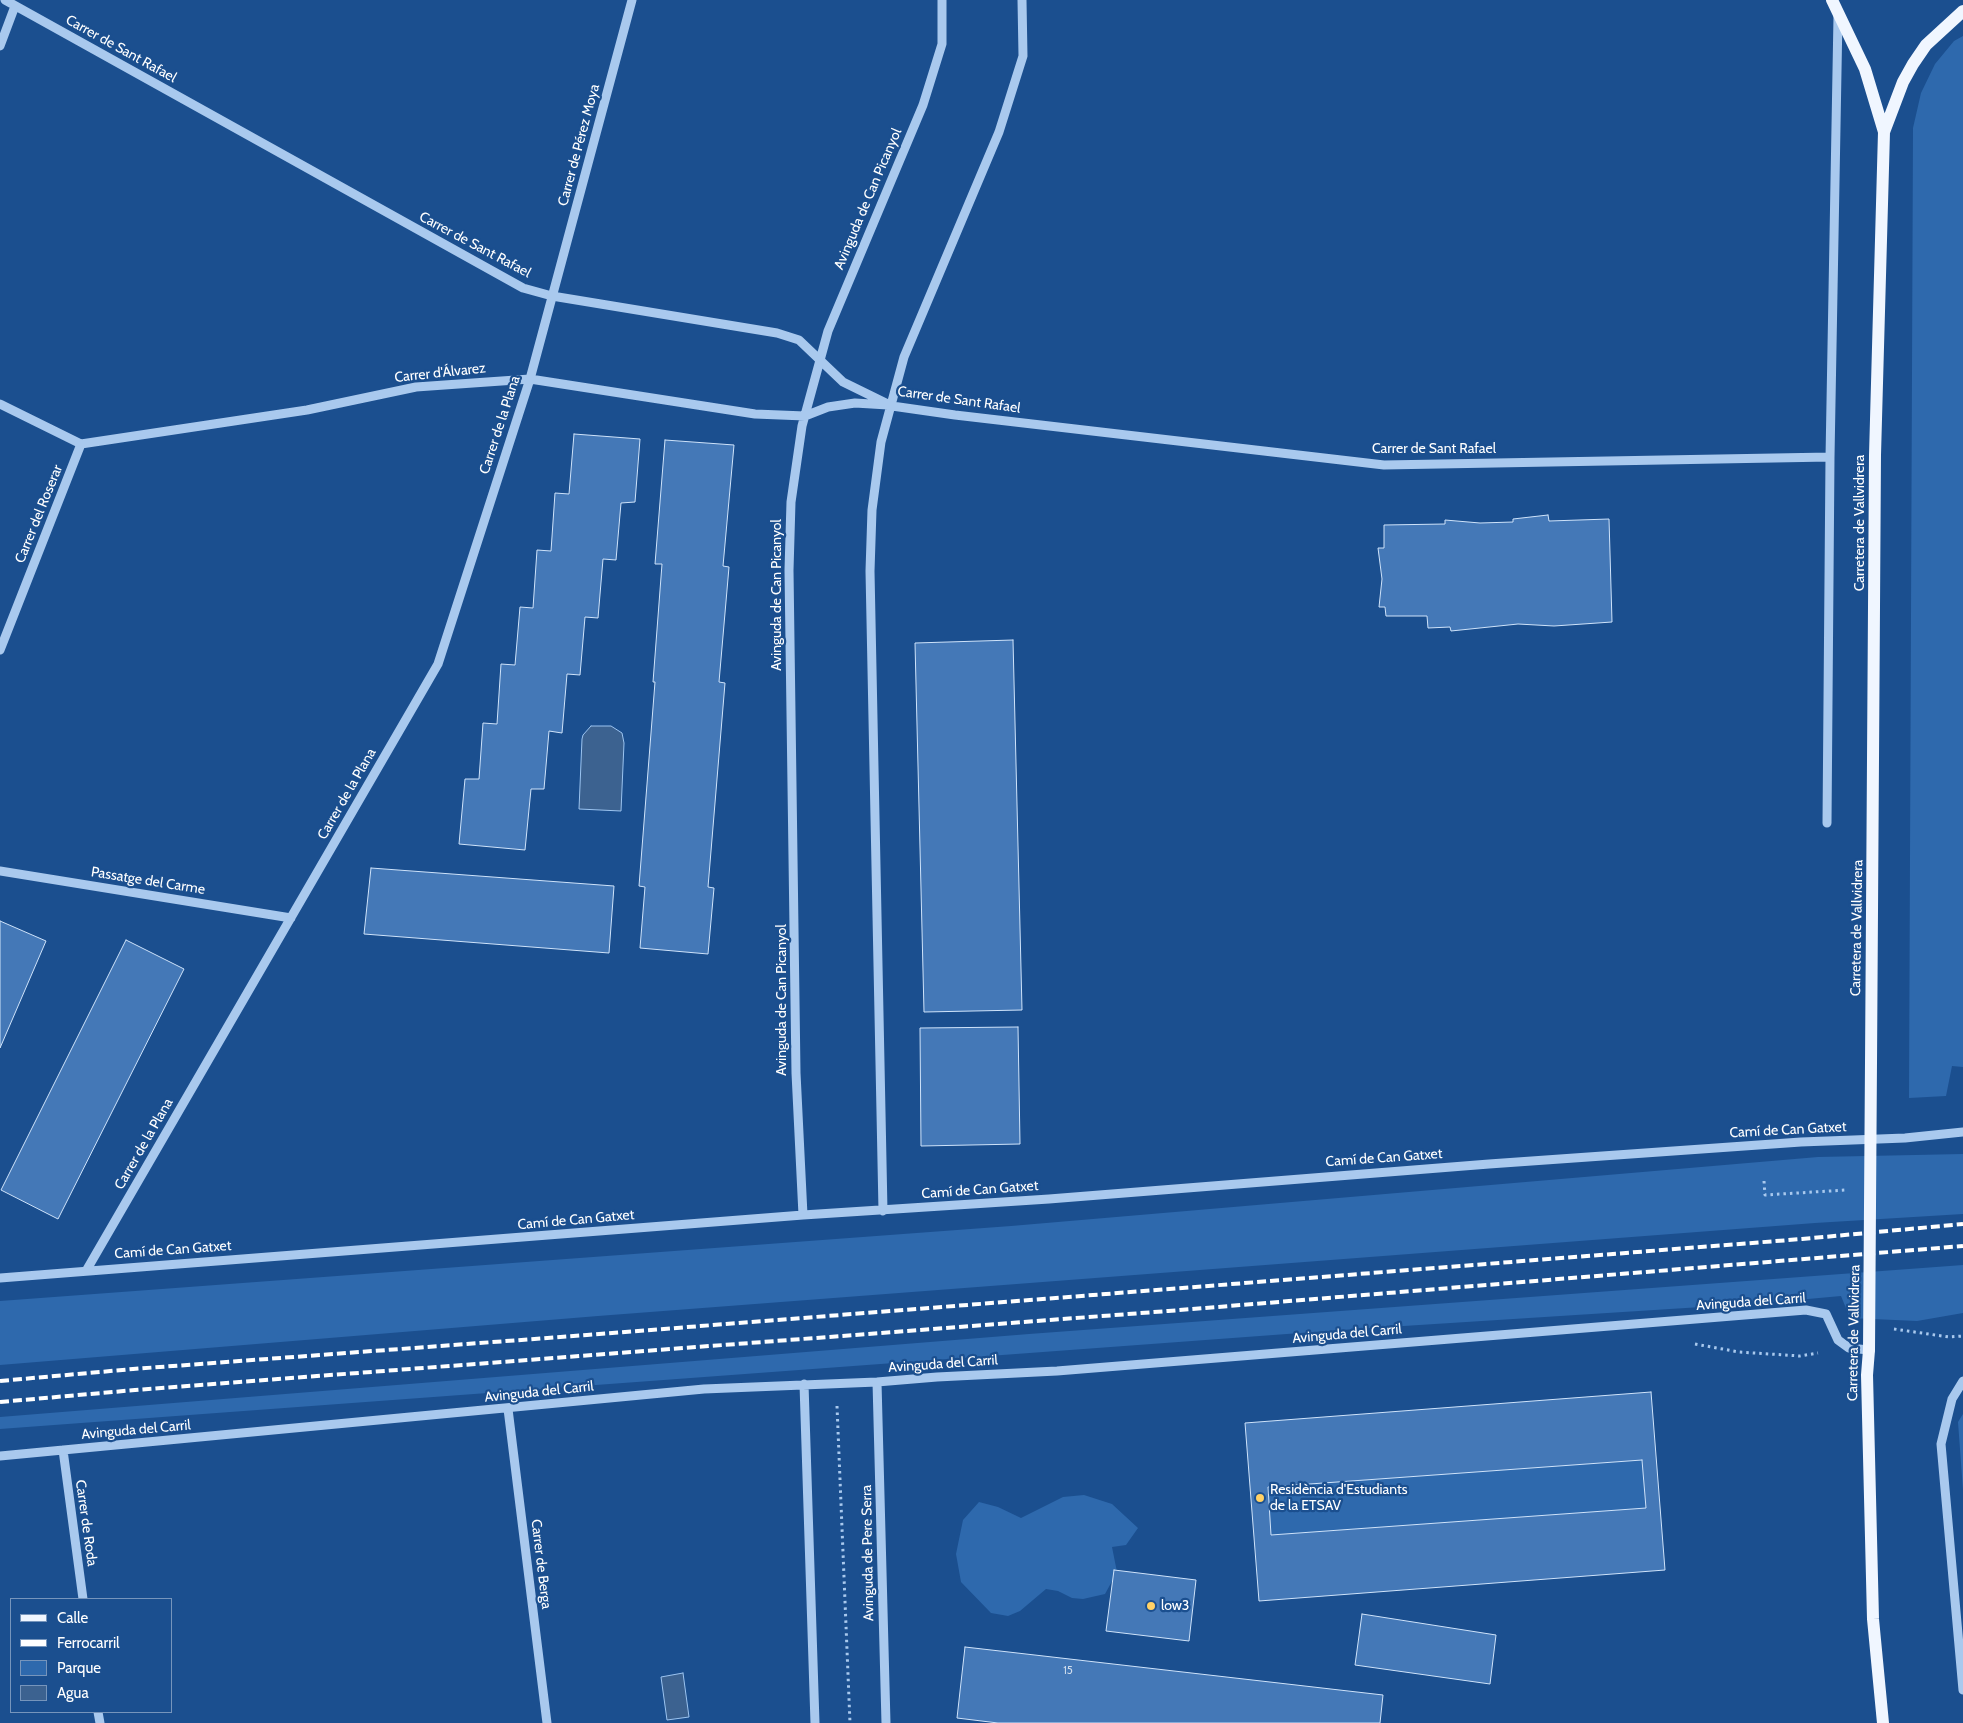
<!DOCTYPE html>
<meta charset="utf-8">
<style>
body{margin:0}
#map{position:relative;width:1963px;height:1723px;overflow:hidden;background:#1b4f8f;font-family:Cabin,sans-serif}
canvas{display:block}
.legend{position:absolute;left:10px;top:1598px;width:162px;height:115px;box-sizing:border-box;background:#1b4f8f;border:1px solid #7695bc;margin:0;padding:6px 9px;list-style:none;font-size:15px;color:#fff}
.legend li{display:flex;align-items:center;gap:10px;height:25px}
.legend b{width:25px;border:1px solid #7695bc}
</style>
<div id="map">
<canvas width="1963" height="1723"></canvas>
<ul class="legend">
<li><b style="height:6px;background:#f0f6ff"></b>Calle</li>
<li><b style="height:6px;background:#fff"></b>Ferrocarril</li>
<li><b style="height:14px;background:#2e69ad"></b>Parque</li>
<li><b style="height:14px;background:#3c6290"></b>Agua</li>
</ul>
</div>
<script>
const ctx = document.querySelector('canvas').getContext('2d');
ctx.lineJoin = 'round';
function paint(path, color) { ctx.fillStyle = color; ctx.fill(path, 'evenodd'); }
const shape = rows => new Path2D(rows.map(r => 'M' + r).join(''));
function trace(path, color, width, dash) { ctx.strokeStyle = color; ctx.lineWidth = width; ctx.lineCap = dash ? 'butt' : 'round'; ctx.setLineDash(dash || []); ctx.stroke(path); }
function drawText(font, color, halo, rows, align = 'center') {
  ctx.font = font + ' Cabin,sans-serif'; ctx.lineWidth = 4.5; ctx.setLineDash([]); ctx.textBaseline = 'middle'; ctx.strokeStyle = halo; ctx.fillStyle = color; for (const [text, x, y, turn = 0] of rows) {
    ctx.save(); ctx.translate(x, y); ctx.rotate((+turn || 0) * Math.PI / 180); ctx.textAlign = isNaN(turn) ? turn : align; if (halo) ctx.strokeText(text, 0, 0); ctx.fillText(text, 0, 0); ctx.restore();
  }
}
const green = shape([
 [1963,36,1963,1067,1952,1066,1946,1096,1909,1098,1913,128,1921,93,1935,64,1954,41],
 [1963,1154,1963,1214,1815,1223,598,1316,0,1365,0,1301,1011,1226,1818,1157],
 [1963,1265,1963,1313,1917,1321,1850,1318,1841,1296,1764,1303,1341,1330,0,1429,0,1417,1029,1334],
 [1963,1414,1963,1490,1958,1422],
 [1642,1460,1646,1508,1271,1535,1268,1487],
 [1084,1495,1112,1504,1138,1528,1126,1545,1112,1547,1117,1572,1105,1594,1083,1599,1072,1598,1058,1591,1046,1589,1020,1611,1008,1616,991,1613,961,1582,956,1554,963,1520,979,1502,998,1507,1021,1518,1063,1497]
]);
const water = shape([
 [591,726,611,726,622,733,624,743,621,811,579,809,582,739,583,735,591,726],
 [683,1673,689,1717,667,1720,661,1677,683,1673]
]);
const building = shape([
 [574,434,640,439,635,502,621,503,616,560,603,559,598,618,585,617,580,675,567,674,562,733,549,731,544,789,531,789,525,850,459,844,465,779,479,779,483,723,497,724,501,664,515,665,520,607,533,608,537,550,551,551,555,493,569,494,574,434],
 [665,440,734,445,723,566,729,567,719,682,725,683,708,887,714,888,708,954,640,948,645,887,639,886,655,682,653,682,662,564,655,564,665,440],
 [1548,515,1549,521,1609,519,1612,622,1554,626,1518,624,1451,631,1450,627,1428,628,1427,616,1386,616,1385,607,1379,607,1382,579,1378,548,1384,548,1384,525,1445,524,1445,520,1480,523,1513,522,1513,519,1548,515],
 [1013,640,1022,1010,924,1012,915,643,1013,640],
 [371,868,614,886,609,953,364,934,371,868],
 [0,921,46,941,0,1048,0,921],
 [126,940,184,969,58,1219,1,1190,126,940],
 [1018,1027,1020,1144,921,1146,920,1028,1018,1027],
 [1651,1392,1665,1570,1259,1601,1245,1423,1651,1392],
 [1642,1460,1646,1508,1271,1535,1268,1487,1642,1460],
 [1114,1570,1196,1580,1189,1641,1106,1631,1114,1570],
 [1362,1614,1496,1635,1490,1684,1355,1665,1362,1614],
 [965,1647,1383,1695,1380,1723,998,1723,957,1718,965,1647]
]);
const path = shape([
 [1764,1181,1765,1195,1846,1190],
 [1894,1329,1949,1337,1963,1336],
 [1695,1344,1739,1352,1800,1356,1818,1353],
 [837,1406,850,1723]
]);
const minor = shape([
 [5,0,523,288,552,296,777,333,799,340,843,382,892,406,955,415,1384,465,1830,457],
 [0,46,15,6],
 [0,404,81,444,307,410,416,387,530,379,755,414,805,416,828,407,855,403,888,405],
 [0,650,81,444],
 [1827,823,1830,457,1838,16],
 [0,871,291,918],
 [883,1211,870,571,872,510,881,442,904,357,999,132,1023,56,1022,0],
 [803,1215,796,1073,789,570,791,502,802,426,828,331,923,105,942,44,942,0],
 [86,1271,438,664,530,379,632,0],
 [0,1278,803,1215,1049,1199,1489,1164,1801,1142,1905,1138,1963,1132],
 [1963,1381,1952,1399,1941,1444,1963,1690],
 [877,1382,886,1723],
 [804,1384,815,1723],
 [508,1409,547,1723],
 [63,1450,83,1599],
 [0,1456,704,1389,877,1382,937,1377,1057,1371,1806,1310,1826,1314,1838,1340,1849,1348,1869,1350],
 [98,1712,100,1723]
]);
const major = shape([
 [1832,0,1865,69,1884,132],
 [1871,1062,1875,455,1884,132,1903,82,1913,64,1926,45,1963,11],
 [1869,1350,1867,1375,1873,1619,1883,1723]
]);
const rail = shape([
 [0,1381,133,1369,587,1335,1802,1239,1963,1224],
 [0,1402,135,1390,1168,1311,1963,1246]
]);
const majorBridge = shape([
 [1869,1350,1871,1062]
]);
const markers = [
 [1260,1498,5,"#ffd166"],
 [1151,1606,5,"#ffd166"]
];
const numberNames = [
 ["15",1068,1671]
];
const streetNames = [
 ["Carrer de Sant Rafael",121,49,29],
 ["Carrer de Pérez Moya",579,145,-75],
 ["Avinguda de Can Picanyol",868,199,-67],
 ["Carrer de Sant Rafael",475,245,28],
 ["Carrer d'Álvarez",440,373,-6],
 ["Carrer de Sant Rafael",959,400,8],
 ["Carrer de la Plana",500,425,-72],
 ["Carrer de Sant Rafael",1434,449],
 ["Carrer del Roserar",39,514,-68],
 ["Carretera de Vallvidrera",1860,523,-90],
 ["Avinguda de Can Picanyol",777,595,-90],
 ["Carrer de la Plana",347,794,-60],
 ["Passatge del Carme",148,881,9],
 ["Carretera de Vallvidrera",1857,928,-89],
 ["Avinguda de Can Picanyol",782,1000,-90],
 ["Camí de Can Gatxet",1788,1130,-3],
 ["Carrer de la Plana",144,1144,-60],
 ["Camí de Can Gatxet",1384,1158,-4],
 ["Camí de Can Gatxet",980,1190,-4],
 ["Camí de Can Gatxet",576,1220,-5],
 ["Camí de Can Gatxet",173,1250,-4],
 ["Avinguda del Carril",1751,1302,-4],
 ["Carretera de Vallvidrera",1854,1333,-89],
 ["Avinguda del Carril",1347,1334,-5],
 ["Avinguda del Carril",943,1364,-4],
 ["Avinguda del Carril",539,1392,-6],
 ["Avinguda del Carril",136,1430,-5],
 ["Carrer de Roda",86,1523,82],
 ["Avinguda de Pere Serra",868,1553,-91],
 ["Carrer de Berga",541,1564,83]
];
const poiNames = [
 ["Residència d'Estudiants",1270,1490],
 ["de la ETSAV",1270,1506],
 ["low3",1161,1606]
];
paint(green, '#2e69ad');
paint(water, '#3c6290');
trace(water, '#9cc4f0', 1);
paint(building, '#4478b7');
trace(building, '#cfe3fa', 1);
trace(path, '#a9c9ee', 3, [2.5, 4]);
trace(minor, '#a9c9ee', 9);
trace(major, '#f0f6ff', 12);
trace(rail, '#fff', 4, [9, 4]);
trace(majorBridge, '#f0f6ff', 12);
for (const [x, y, r, color] of markers) { const dot = new Path2D(); dot.arc(x, y, r, 0, 2 * Math.PI); ctx.fillStyle = color; ctx.fill(dot); trace(dot, '#1b4f8f', 2); }
drawText('11px', '#d0dded', null, numberNames);
drawText('14px', '#fff', '#1b4f8f', streetNames);
drawText('14px', '#fff', '#1b4f8f', poiNames, 'left');
</script>
